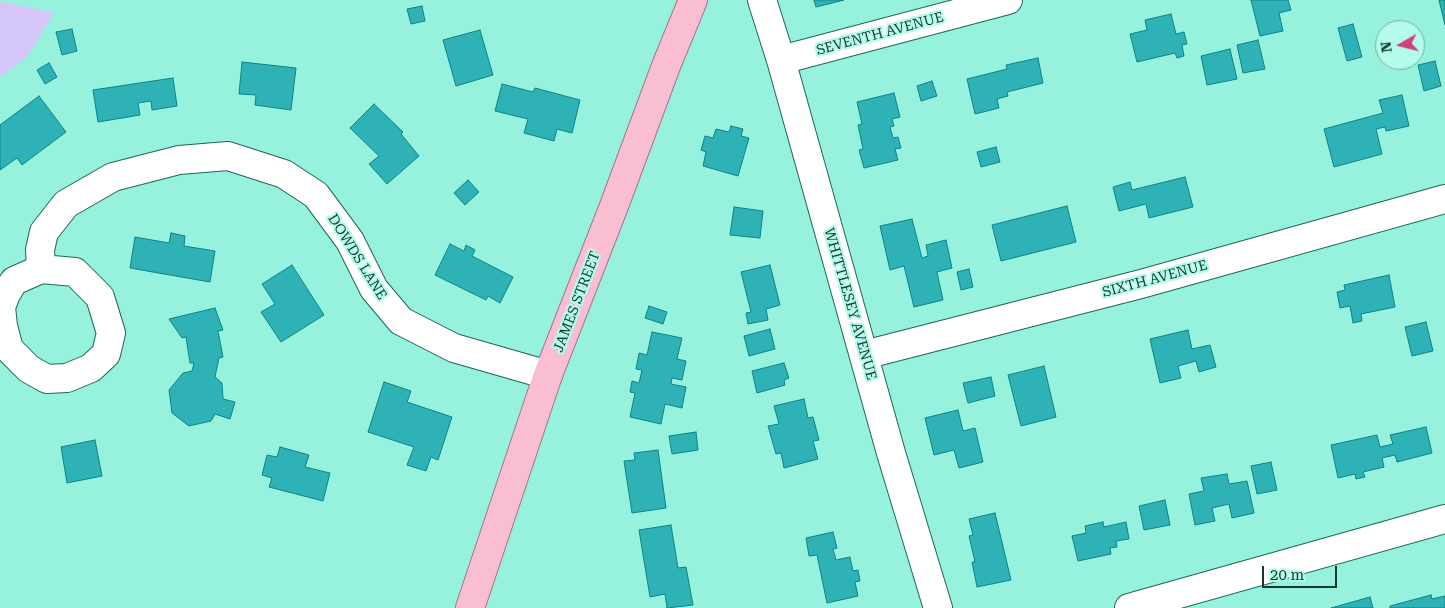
<!DOCTYPE html>
<style>
body{margin:0}
#map{position:relative;width:1445px;height:608px;overflow:hidden;background:#97f2dd;font-family:"Roboto Serif",serif}
canvas{display:block}
.north{position:absolute;left:1375px;top:20px;width:50px;height:50px;box-sizing:border-box;background:#b5fbea;border:1px solid #74aea0;border-radius:50%;rotate:262deg;font-size:14px;font-weight:700;line-height:20px;text-align:center;color:#133a32}
.north::after{content:'';display:block;margin:auto;width:18px;height:22px;background:#cc437d;clip-path:polygon(50% 0,100% 100%,50% 72%,0 100%)}
.scale{position:absolute;left:1262px;top:566px;width:75px;height:22px;box-sizing:border-box;border:2px solid #133a32;border-top:0;padding-left:6px;font-size:15px;line-height:18px;white-space:nowrap;color:#133a32;-webkit-text-stroke:4px #b5fbea;paint-order:stroke}
</style>
<div id="map">
<canvas width="1445" height="608"></canvas>
<div class="north">N</div>
<div class="scale">20 m</div>
</div>
<script>
const ctx = document.querySelector('canvas').getContext('2d');
ctx.lineJoin = 'round';
function paint(path, color) { ctx.fillStyle = color; ctx.fill(path, 'evenodd'); }
const shape = rows => new Path2D(rows.map(r => 'M' + r).join(''));
function trace(path, color, width, dash) { ctx.strokeStyle = color; ctx.lineWidth = width; ctx.lineCap = dash ? 'butt' : 'round'; ctx.setLineDash(dash || []); ctx.stroke(path); }
function drawText(font, color, halo, rows, align = 'center') {
  ctx.font = font + ' "Roboto Serif",serif'; ctx.lineWidth = 4.5; ctx.setLineDash([]); ctx.textBaseline = 'middle'; ctx.strokeStyle = halo; ctx.fillStyle = color; for (const [text, x, y, turn = 0] of rows) {
    ctx.save(); ctx.translate(x, y); ctx.rotate((+turn || 0) * Math.PI / 180); ctx.textAlign = isNaN(turn) ? turn : align; if (halo) ctx.strokeText(text, 0, 0); ctx.fillText(text, 0, 0); ctx.restore();
  }
}
const green = shape([
 [0,1,54,13,27,57,0,77]
]);
const building = shape([
 [814,0,844,0,816,7,814,0],
 [1251,0,1288,0,1291,10,1279,13,1283,31,1260,36,1251,0],
 [1439,0,1445,0,1445,25,1439,0],
 [422,6,425,21,411,24,407,9,422,6],
 [1171,14,1176,34,1184,32,1187,44,1182,45,1184,56,1177,58,1175,53,1137,62,1130,34,1147,30,1145,20,1171,14],
 [1353,24,1362,57,1347,61,1338,28,1353,24],
 [72,29,77,51,62,55,56,32,72,29],
 [480,30,493,75,456,86,443,40,480,30],
 [1258,40,1265,69,1243,73,1237,45,1258,40],
 [1230,49,1237,79,1207,85,1201,56,1230,49],
 [1038,58,1043,83,1007,92,1008,96,997,99,999,108,975,114,967,79,1007,69,1006,65,1038,58],
 [1435,61,1441,86,1424,91,1418,65,1435,61],
 [242,62,296,68,291,110,255,105,256,95,239,94,242,62],
 [49,63,57,77,45,84,37,70,49,63],
 [173,78,177,106,152,110,151,101,138,103,140,115,98,122,93,90,173,78],
 [932,81,937,96,921,101,917,86,932,81],
 [502,84,533,92,535,88,580,100,572,133,557,129,554,141,524,133,528,119,495,111,502,84],
 [894,93,900,117,892,119,894,126,890,127,893,138,898,137,901,148,895,149,898,160,864,168,859,150,863,149,858,125,862,124,857,102,894,93],
 [1402,95,1409,126,1386,131,1385,127,1376,129,1382,154,1334,167,1324,129,1383,113,1379,100,1402,95],
 [39,96,66,132,22,165,17,158,0,170,0,125,39,96],
 [374,104,403,132,401,134,419,156,387,184,369,164,379,156,350,128,374,104],
 [731,126,743,129,741,136,749,138,738,176,703,166,706,152,701,150,705,136,713,138,716,129,729,132,731,126],
 [996,147,1000,162,981,167,977,152,996,147],
 [1185,177,1193,207,1149,218,1146,204,1119,211,1113,187,1130,182,1132,190,1185,177],
 [468,180,479,192,465,205,454,193,468,180],
 [1067,206,1076,242,1001,261,992,225,1067,206],
 [734,207,763,211,760,238,730,235,734,207],
 [912,219,922,258,928,256,926,245,946,240,952,268,937,272,943,300,914,307,904,266,890,270,880,226,912,219],
 [171,233,185,236,184,246,215,251,210,282,130,268,135,237,169,243,171,233],
 [450,244,464,251,466,245,475,250,472,256,513,277,500,303,488,296,486,300,435,275,450,244],
 [292,265,324,315,281,342,261,312,275,304,262,284,292,265],
 [770,265,780,305,766,309,768,320,748,324,746,313,751,312,741,272,770,265],
 [969,269,973,287,961,290,957,272,969,269],
 [1389,275,1395,307,1361,314,1362,321,1353,323,1350,306,1340,308,1337,292,1345,290,1344,285,1389,275],
 [649,306,667,312,663,324,645,318,649,306],
 [215,308,223,330,218,331,223,357,219,358,215,377,222,383,223,399,235,402,230,419,215,414,211,421,189,426,172,413,169,390,183,373,192,371,194,363,190,363,186,337,182,338,169,319,215,308],
 [1426,322,1433,351,1412,356,1405,327,1426,322],
 [770,329,775,349,749,356,744,336,770,329],
 [1188,330,1192,349,1210,345,1216,367,1199,372,1196,361,1178,366,1181,378,1160,383,1150,339,1188,330],
 [652,332,682,338,677,359,686,361,682,380,672,378,671,384,686,387,682,408,665,404,661,424,630,417,635,393,630,392,632,381,639,383,642,370,636,369,639,353,647,355,652,332],
 [784,363,789,378,784,380,785,385,757,393,752,371,784,363],
 [1044,366,1056,417,1021,426,1008,375,1044,366],
 [991,377,995,396,968,403,963,383,991,377],
 [384,382,411,391,407,402,452,417,438,460,431,457,426,471,407,465,414,447,368,432,384,382],
 [804,399,808,418,813,417,819,440,813,441,818,459,784,468,781,453,776,454,768,426,779,424,774,406,804,399],
 [958,410,963,431,975,428,983,462,959,468,954,450,934,455,925,418,958,410],
 [1426,427,1432,453,1397,462,1395,455,1382,458,1384,467,1363,472,1365,477,1356,479,1355,474,1338,478,1331,445,1377,435,1380,447,1393,444,1390,435,1426,427],
 [696,432,698,450,672,454,669,436,696,432],
 [95,440,102,476,67,483,61,447,95,440],
 [280,447,309,455,305,467,330,473,323,501,269,487,272,478,262,475,267,455,277,457,280,447],
 [658,450,666,508,632,513,624,461,635,460,634,453,658,450],
 [1271,462,1277,490,1257,494,1251,466,1271,462],
 [1227,474,1229,484,1247,481,1254,513,1232,518,1229,504,1212,508,1215,521,1195,525,1189,494,1204,491,1201,478,1227,474],
 [1165,500,1170,525,1144,530,1139,506,1165,500],
 [995,513,1011,580,977,587,972,562,975,562,969,536,973,535,969,519,995,513],
 [1103,522,1104,527,1126,522,1129,539,1116,541,1117,547,1110,548,1111,554,1078,561,1072,536,1086,533,1085,526,1103,522],
 [671,525,678,568,686,567,693,605,667,608,665,594,650,597,639,530,671,525],
 [833,532,837,548,833,549,836,560,850,557,853,571,858,570,860,581,855,582,858,596,827,603,817,555,809,556,806,538,833,532],
 [1431,595,1432,599,1445,596,1445,608,1390,608,1390,606,1431,595],
 [1370,597,1373,608,1331,608,1370,597]
]);
const minor = shape([
 [762,0,781,60,891,453,938,608],
 [781,60,1008,0],
 [41,269,75,272,100,297,111,333,106,354,91,368,67,378,47,379,29,369,9,349,3,326,1,307,6,294,14,281,41,269,40,250,44,232,66,204,113,177,179,160,228,156,284,174,316,195,350,241,374,289,401,321,454,348,548,375],
 [864,355,1141,284,1445,199],
 [1129,608,1445,519]
]);
const major = shape([
 [470,608,548,375,614,206,666,66,693,0]
]);
const streetNames = [
 ["SEVENTH AVENUE",880,34,-15],
 ["DOWDS LANE",357,257,58],
 ["SIXTH AVENUE",1155,279,-15],
 ["JAMES STREET",577,302,-69],
 ["WHITTLESEY AVENUE",850,304,74]
];
paint(green, '#d5c7f8');
paint(building, '#2fb2b6');
trace(building, '#0c8387', 1);
trace(minor, '#1e6659', 30);
trace(major, '#a77488', 30);
trace(minor, '#fff', 28);
trace(major, '#fabed3', 28);
drawText('14px', '#133a32', '#b5fbea', streetNames);
</script>
